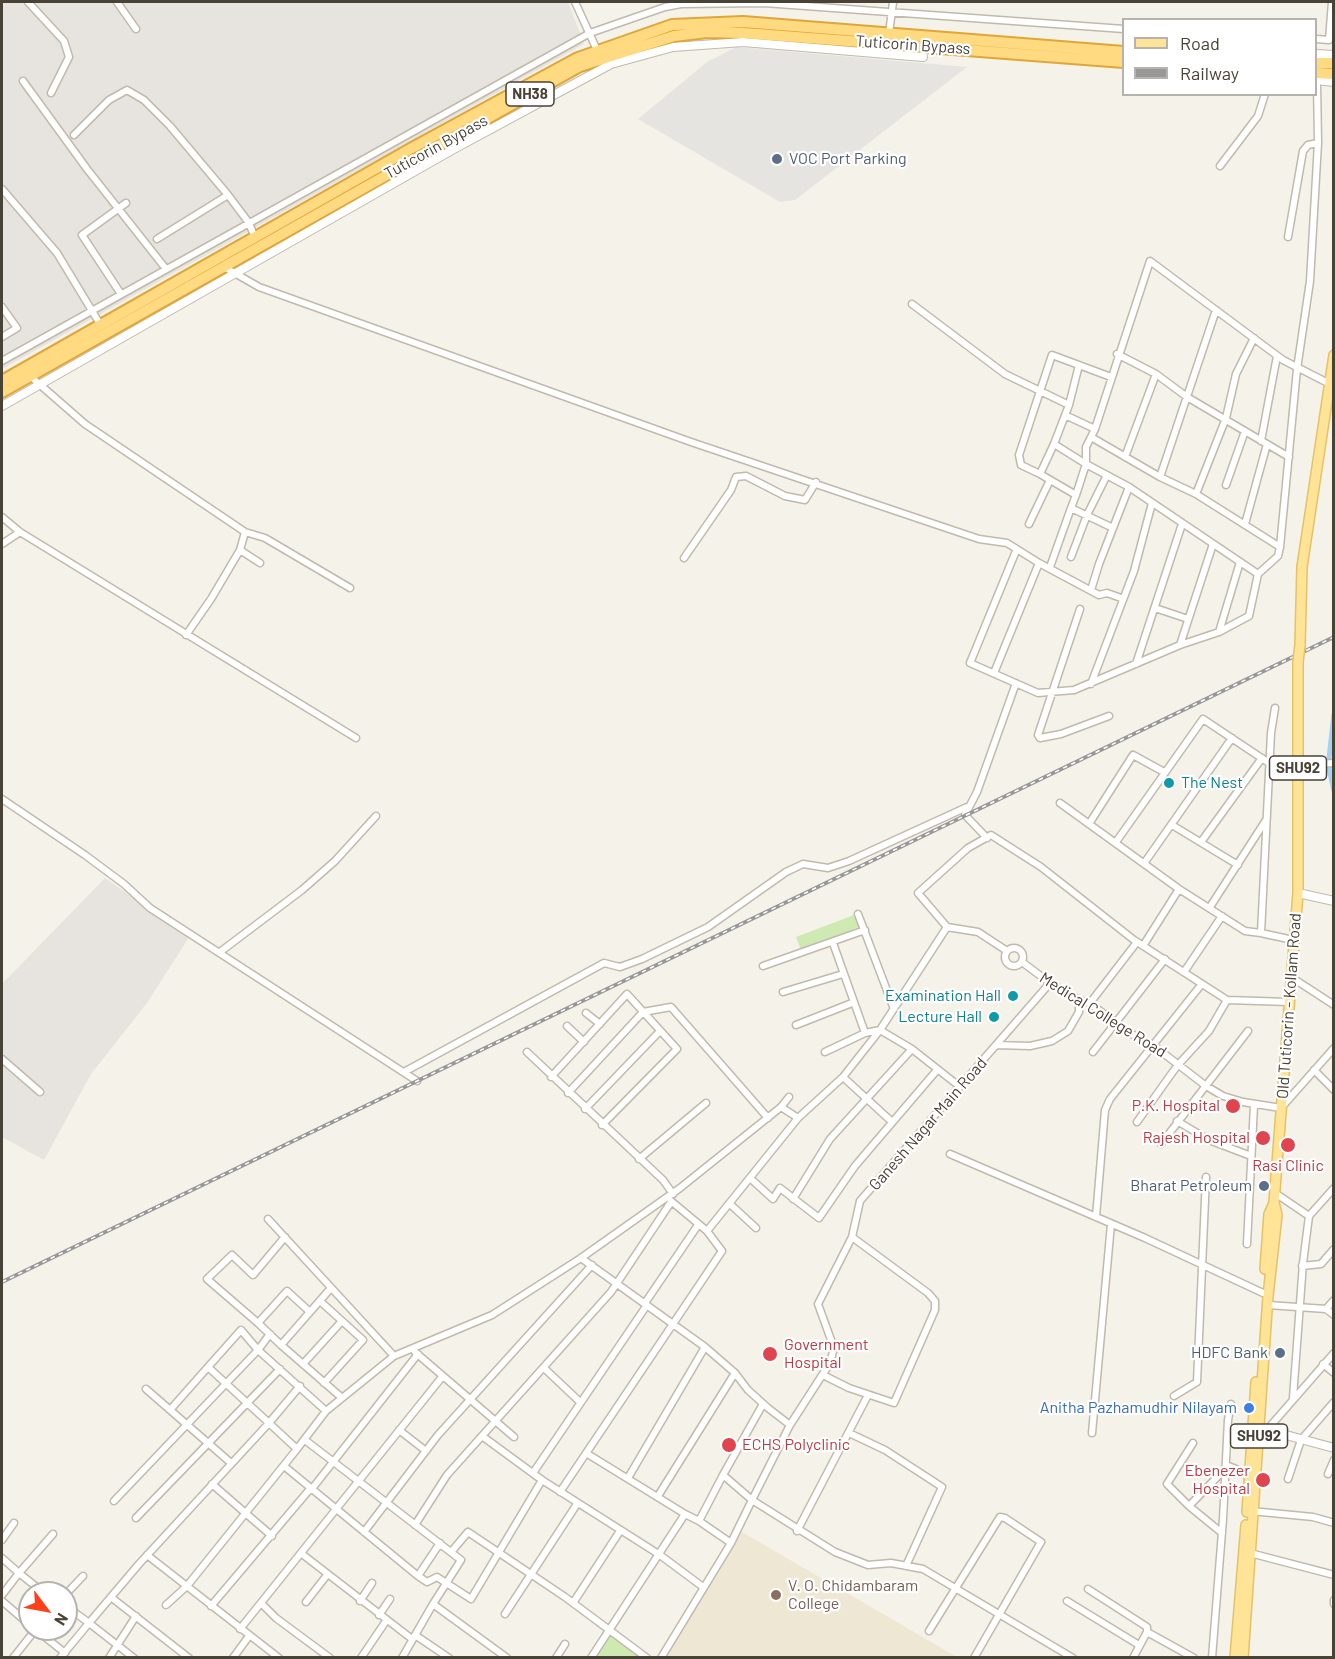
<!DOCTYPE html>
<style>
body{margin:0}
#map{position:relative;width:1335px;height:1659px;overflow:hidden;background:#f5f2e9;font-family:Barlow,sans-serif}
canvas{display:block}
.frame{position:absolute;inset:0;border:3px solid #494237;pointer-events:none}
.legend{position:absolute;left:1122px;top:18px;width:195px;height:78px;box-sizing:border-box;background:#fff;border:2px solid #b6b3af;margin:0;padding:8px 10px;list-style:none;font-size:18px;color:#494237}
.legend li{display:flex;align-items:center;gap:12px;height:30px}
.legend b{width:30px;border:2px solid #b6b3af}
.north{position:absolute;left:18px;top:1581px;width:60px;height:60px;box-sizing:border-box;background:#fff;border:2px solid #b6b3af;border-radius:50%;rotate:122deg;font-size:16px;font-weight:700;line-height:24px;text-align:center;color:#494237}
.north::after{content:'';display:block;margin:auto;width:21px;height:27px;background:#fd4019;clip-path:polygon(50% 0,100% 100%,50% 72%,0 100%)}
</style>
<div id="map">
<canvas width="1335" height="1659"></canvas>
<div class="frame"></div>
<ul class="legend">
<li><b style="height:8px;background:#ffe498"></b>Road</li>
<li><b style="height:8px;background:#989898"></b>Railway</li>
</ul>
<div class="north">N</div>
</div>
<script>
const ctx = document.querySelector('canvas').getContext('2d');
ctx.lineJoin = 'round';
function paint(path, color) { ctx.fillStyle = color; ctx.fill(path, 'evenodd'); }
const shape = rows => new Path2D(rows.map(r => 'M' + r).join(''));
function trace(path, color, width, dash) { ctx.strokeStyle = color; ctx.lineWidth = width; ctx.lineCap = dash ? 'butt' : 'round'; ctx.setLineDash(dash || []); ctx.stroke(path); }
function drawText(font, color, halo, rows, align = 'center') {
  ctx.font = font + ' Barlow,sans-serif'; ctx.lineWidth = 4.5; ctx.setLineDash([]); ctx.textBaseline = 'middle'; ctx.strokeStyle = halo; ctx.fillStyle = color; for (const [text, x, y, turn = 0] of rows) {
    ctx.save(); ctx.translate(x, y); ctx.rotate((+turn || 0) * Math.PI / 180); ctx.textAlign = isNaN(turn) ? turn : align; if (halo) ctx.strokeText(text, 0, 0); ctx.fillText(text, 0, 0); ctx.restore();
  }
}
const industrial = shape([
 [2,2,568,2,584,44,2,369],
 [105,878,189,937,147,1003,91,1074,44,1160,2,1137,2,984]
]);
const education = shape([
 [742,1532,957,1657,663,1658]
]);
const green = shape([
 [854,915,859,927,801,950,796,937],
 [610,1635,640,1657,595,1657]
]);
const parking = shape([
 [736,47,967,67,795,200,780,202,638,119,707,62]
]);
const canal = shape([
 [1329,758,1334,714],
 [1329,768,1334,791]
]);
const minor = shape([
 [28,2,64,41,69,57,51,93],
 [117,2,136,29],
 [575,2,597,50],
 [889,34,893,2],
 [1316,39,1329,40,1332,2],
 [23,81,87,169,166,269],
 [74,135,109,100,127,90,144,100,170,126,228,195,249,223,255,238],
 [1220,166,1258,116,1265,94],
 [2,189,57,253,100,324],
 [1288,237,1303,151,1308,145,1318,143,1317,81],
 [157,239,228,195],
 [224,267,259,287,691,442,979,539,1007,543,1039,563,994,673],
 [121,294,82,235,126,203],
 [912,304,1005,374,1069,405,1054,444,1086,464,1076,495,1040,474,1054,444],
 [2,307,17,328,2,337],
 [1117,354,1156,374,1187,397,1289,457],
 [2,361,590,33,665,7,681,4,764,3,1124,29],
 [30,376,85,424,245,532,265,538,350,588],
 [1069,405,1079,365],
 [1067,416,1095,429],
 [1091,437,1160,477,1196,494,1280,547],
 [1261,441,1277,356],
 [1125,457,1156,374],
 [1040,474,1021,465,1019,455,1052,355,1111,377],
 [1160,477,1216,310],
 [1226,485,1245,431],
 [1196,494,1226,418,1236,374,1254,338],
 [1076,495,1071,508,1113,528],
 [2,517,20,532,356,738],
 [1029,524,1050,480],
 [1245,524,1267,444],
 [2,544,20,532],
 [240,550,260,563],
 [1016,551,970,663,1038,693,1074,690,1180,645,1219,632,1249,616,1258,574,1278,556,1280,547,1297,369,1310,281,1318,143],
 [1071,557,1087,515,1107,475],
 [684,558,731,490,736,477,746,476,785,496,805,500,816,482],
 [1039,563,1099,595,1107,593,1121,598],
 [1050,567,1071,508],
 [1258,574,1129,487,1086,464,1086,447,1095,429,1150,261,1283,360,1328,383],
 [1091,590,1099,564,1129,487],
 [1155,608,1188,619],
 [1080,609,1038,735,1040,738,1061,734,1109,716],
 [1219,632,1240,562],
 [186,635,211,599,240,550,245,532],
 [1180,645,1213,544],
 [1136,664,1182,524],
 [1091,684,1134,571,1152,503],
 [1275,708,1271,733,1261,933,1293,940],
 [1316,764,1334,763],
 [2,799,85,855,124,884,150,908,417,1081],
 [1060,803,1179,889,1245,931,1261,933],
 [1089,824,1133,755,1164,772],
 [1172,825,1238,865],
 [987,838,965,815,977,792,1016,683],
 [1116,842,1203,719,1269,763],
 [1201,842,1262,758],
 [1145,862,1232,738],
 [1210,907,1266,820],
 [858,914,894,1009],
 [947,927,978,932,1007,951],
 [833,943,865,1033,880,1030,912,1049,959,1086],
 [1143,946,1179,889],
 '1005 957a9 9 0 1 1 18 0a9 9 0 1 1-18 0Z',
 [220,952,302,890,335,861,376,816],
 [1022,962,1050,983,1079,1000,1090,1003,1126,1031,1154,1046,1206,1086,1223,1096,1243,1102,1281,1108,1334,1048],
 [763,966,865,930],
 [1184,972,1222,916],
 [1291,977,1334,1005],
 [1050,983,860,1201,852,1237,818,1304,834,1348,830,1363,790,1425,752,1500,835,1552,868,1565,891,1563,923,1569,1073,1658],
 [783,992,843,974],
 [1090,1003,1137,942],
 [586,1013,600,1024],
 [796,1025,852,1003],
 [567,1026,584,1042],
 [997,1045,1030,1046,1052,1041,1068,1031,1079,1012,1079,1000],
 [527,1052,663,1180,673,1194],
 [825,1052,865,1033],
 [1093,1052,1165,959],
 [2,1059,40,1092],
 [1314,1070,1334,1090],
 [404,1072,604,963,620,967,642,959,708,927,786,872,803,864,828,868,849,861,967,807],
 [551,1077,627,994,677,1049,602,1125],
 [843,1077,891,1121],
 [568,1093,643,1012,671,1007,768,1118],
 [781,1107,789,1097],
 [585,1109,660,1031],
 [1177,1121,1209,1140,1251,1156],
 [1137,1122,1177,1066,1209,1031,1227,1000],
 [1161,1144,1248,1031],
 [950,1154,1145,1238,1263,1293],
 [639,1159,706,1103],
 [750,1178,773,1199,780,1188,819,1218,855,1166,937,1070],
 [1275,1193,1309,1216],
 [793,1199,830,1139,912,1049],
 [730,1204,756,1228],
 [1096,1217,1105,1110,1110,1099,1201,985],
 [268,1219,394,1356],
 [707,1231,798,1118],
 [1247,1244,1254,1105],
 [581,1258,705,1347,735,1373,748,1390,768,1408,790,1425],
 [1302,1266,1321,1264,1334,1249],
 [331,1288,281,1345,341,1397],
 [320,1301,363,1340,324,1383],
 [645,1303,698,1225],
 [1268,1305,1326,1309,1334,1315],
 [1326,1309,1334,1300],
 [258,1323,207,1279,232,1255,253,1275,285,1237],
 [270,1334,258,1350,241,1330,208,1367,269,1423,300,1386],
 [281,1345,258,1323,287,1291,310,1312],
 [415,1352,514,1437],
 [303,1364,342,1321],
 [1323,1364,1334,1373],
 [544,1368,580,1402],
 [823,1375,849,1388,894,1403,935,1310,935,1301,928,1293,852,1237],
 [146,1389,231,1463],
 [1174,1396,1197,1382,1206,1177],
 [1293,1398,1303,1263,1309,1216,1334,1188],
 [170,1410,208,1367],
 [399,1430,426,1451],
 [1266,1431,1334,1353],
 [849,1433,885,1450,942,1487,906,1566],
 [1092,1433,1111,1224],
 [305,1440,461,1560,433,1604,507,1658],
 [1193,1443,1167,1484,1189,1506,1225,1469],
 [586,1453,685,1514],
 [1226,1465,1248,1474],
 [284,1466,418,1576,427,1582,437,1577,471,1599,542,1480,482,1436],
 [533,1473,647,1305],
 [1328,1474,1334,1460],
 [628,1478,705,1347],
 [1288,1479,1301,1440,1334,1402],
 [542,1480,660,1555,703,1587],
 [212,1484,272,1536],
 [311,1490,418,1354],
 [560,1492,722,1251,707,1231,671,1201],
 [658,1496,735,1373],
 [114,1501,258,1350,326,1411],
 [1189,1506,1222,1533],
 [1251,1511,1313,1517,1334,1523],
 [136,1518,280,1369],
 [699,1521,731,1543],
 [415,1525,447,1475,611,1292,671,1202],
 [797,1531,868,1395],
 [364,1532,438,1435,592,1265],
 [2,1540,14,1523],
 [452,1551,468,1532,565,1597,647,1658],
 [1250,1553,1334,1575],
 [302,1554,412,1639],
 [147,1555,279,1658],
 [2,1558,19,1573,53,1534],
 [418,1576,440,1543],
 [1088,1589,1147,1627,1147,1632,1194,1658],
 [66,1594,83,1576],
 [2,1595,19,1573,44,1593],
 [112,1598,189,1658],
 [1334,1600,1334,1604],
 [2,1601,30,1625],
 [360,1601,372,1583],
 [1067,1601,1139,1645],
 [306,1602,327,1575],
 [261,1603,276,1618,330,1658],
 [573,1603,620,1531],
 [166,1605,187,1586,297,1449],
 [66,1606,89,1623,139,1564,269,1423,297,1449,326,1411,394,1356,492,1315,581,1258,680,1188,781,1107,798,1118,843,1077,880,1030,947,927,918,893,968,848,991,835,1041,867,1134,940,1227,1000,1289,1002],
 [211,1606,310,1489],
 [505,1614,577,1504],
 [379,1615,390,1599],
 [35,1629,65,1653],
 [240,1629,442,1377],
 [929,1631,1000,1517,1005,1518,1041,1542,974,1658],
 [415,1635,449,1658],
 [13,1658,36,1629],
 [60,1658,89,1623,134,1658],
 [109,1658,136,1616],
 [233,1658,249,1636],
 [361,1658,386,1621],
 [402,1658,433,1604],
 [556,1658,565,1644],
 [591,1658,685,1514,699,1521,723,1475],
 [661,1658,731,1543,752,1500,723,1475,763,1404],
 [1133,1658,1147,1632],
 [1212,1658,1223,1519,1228,1420,1231,1404]
]);
const tertiary = shape([
 [1316,54,1334,55],
 [1316,80,1334,82],
 [2,406,452,150,611,64,673,47,743,42,923,57],
 [1298,893,1334,901],
 [1260,1428,1334,1448]
]);
const primary = shape([
 [1300,645,1302,567,1334,355],
 [1265,1269,1269,1214,1274,1203],
 [1247,1512,1256,1382],
 [1235,1658,1246,1525],
 [1243,1658,1268,1296,1277,1215,1274,1202,1298,893,1298,662]
]);
const trunk = shape([
 [1316,63,1334,63],
 [1316,73,1334,74],
 [2,381,412,148,578,58,672,25,743,22,1124,52],
 [2,392,580,66,674,36,707,32,743,33,1124,62]
]);
const rail = shape([
 [2,1282,1334,637]
]);
const primaryBridge = shape([
 [1298,662,1300,645]
]);
const markers = [
 [777,159,6,"#5c6f8a"],
 [1169,783,6,"#0f9aa8"],
 [1013,996,6,"#0f9aa8"],
 [994,1017,6,"#0f9aa8"],
 [1233,1106,8,"#e0444e"],
 [1263,1138,8,"#e0444e"],
 [1288,1145,8,"#e0444e"],
 [1264,1186,6,"#5c6f8a"],
 [1280,1353,6,"#5c6f8a"],
 [770,1354,8,"#e0444e"],
 [1249,1408,6,"#3f7fe0"],
 [729,1445,8,"#e0444e"],
 [1263,1480,8,"#e0444e"],
 [776,1595,6,"#8d6e63"]
];
const shields = [
 [530,94,48],
 [1298,768,57],
 [1259,1436,57]
];
const shieldNames = [
 ["NH38",530,94],
 ["SHU92",1298,768],
 ["SHU92",1259,1436]
];
const streetNames = [
 ["Tuticorin Bypass",913,45,4],
 ["Tuticorin Bypass",436,147,-29],
 ["Old Tuticorin - Kollam Road",1289,1006,-86],
 ["Medical College Road",1103,1015,32],
 ["Ganesh Nagar Main Road",928,1124,-49]
];
const serviceNames = [
 ["VOC Port Parking",789,159,"left"],
 ["Bharat Petroleum",1252,1186],
 ["HDFC Bank",1268,1353]
];
const cultureNames = [
 ["The Nest",1181,783,"left"],
 ["Examination Hall",1001,996],
 ["Lecture Hall",982,1017]
];
const healthNames = [
 ["P.K. Hospital",1220,1106],
 ["Rajesh Hospital",1250,1138],
 ["Rasi Clinic",1288,1166,"center"],
 ["Government",784,1345,"left"],
 ["Hospital",784,1363,"left"],
 ["ECHS Polyclinic",742,1445,"left"],
 ["Ebenezer",1250,1471],
 ["Hospital",1250,1489]
];
const shopNames = [
 ["Anitha Pazhamudhir Nilayam",1237,1408]
];
const educationNames = [
 ["V. O. Chidambaram",788,1586],
 ["College",788,1604]
];
paint(industrial, '#e7e3de');
paint(education, '#eee7d3');
paint(green, '#cfe9b2');
paint(parking, '#e6e4e1');
trace(canal, '#a5d1f2', 5);
trace(minor, '#c1baac', 9);
trace(tertiary, '#c1baac', 10);
trace(primary, '#e6c266', 12);
trace(trunk, '#e0a638', 14);
trace(minor, '#fff', 6);
trace(tertiary, '#fff', 8);
trace(primary, '#ffe498', 9);
trace(trunk, '#ffda81', 10);
trace(rail, '#989898', 4);
trace(rail, '#fff', 1.5, [4.5]);
trace(primaryBridge, '#e6c266', 12, []);
trace(primaryBridge, '#ffe498', 9);
for (const [x, y, r, color] of markers) { const dot = new Path2D(); dot.arc(x, y, r, 0, 2 * Math.PI); ctx.fillStyle = color; ctx.fill(dot); trace(dot, '#fff', 2); }
for (const [x, y, w] of shields) { const box = new Path2D(); box.roundRect(x - w / 2, y - 12, w, 24, 4.5); ctx.fillStyle = '#fff'; ctx.fill(box); trace(box, '#494237', 1.5); }
drawText('bold 15px', '#494237', null, shieldNames);
drawText('16px', '#494237', '#fff', streetNames);
drawText('16px', '#4e5e75', '#fff', serviceNames, 'right');
drawText('16px', '#0d838f', '#fff', cultureNames, 'right');
drawText('16px', '#be3a42', '#fff', healthNames, 'right');
drawText('16px', '#366cbe', '#fff', shopNames, 'right');
drawText('16px', '#785e54', '#fff', educationNames, 'left');
</script>
